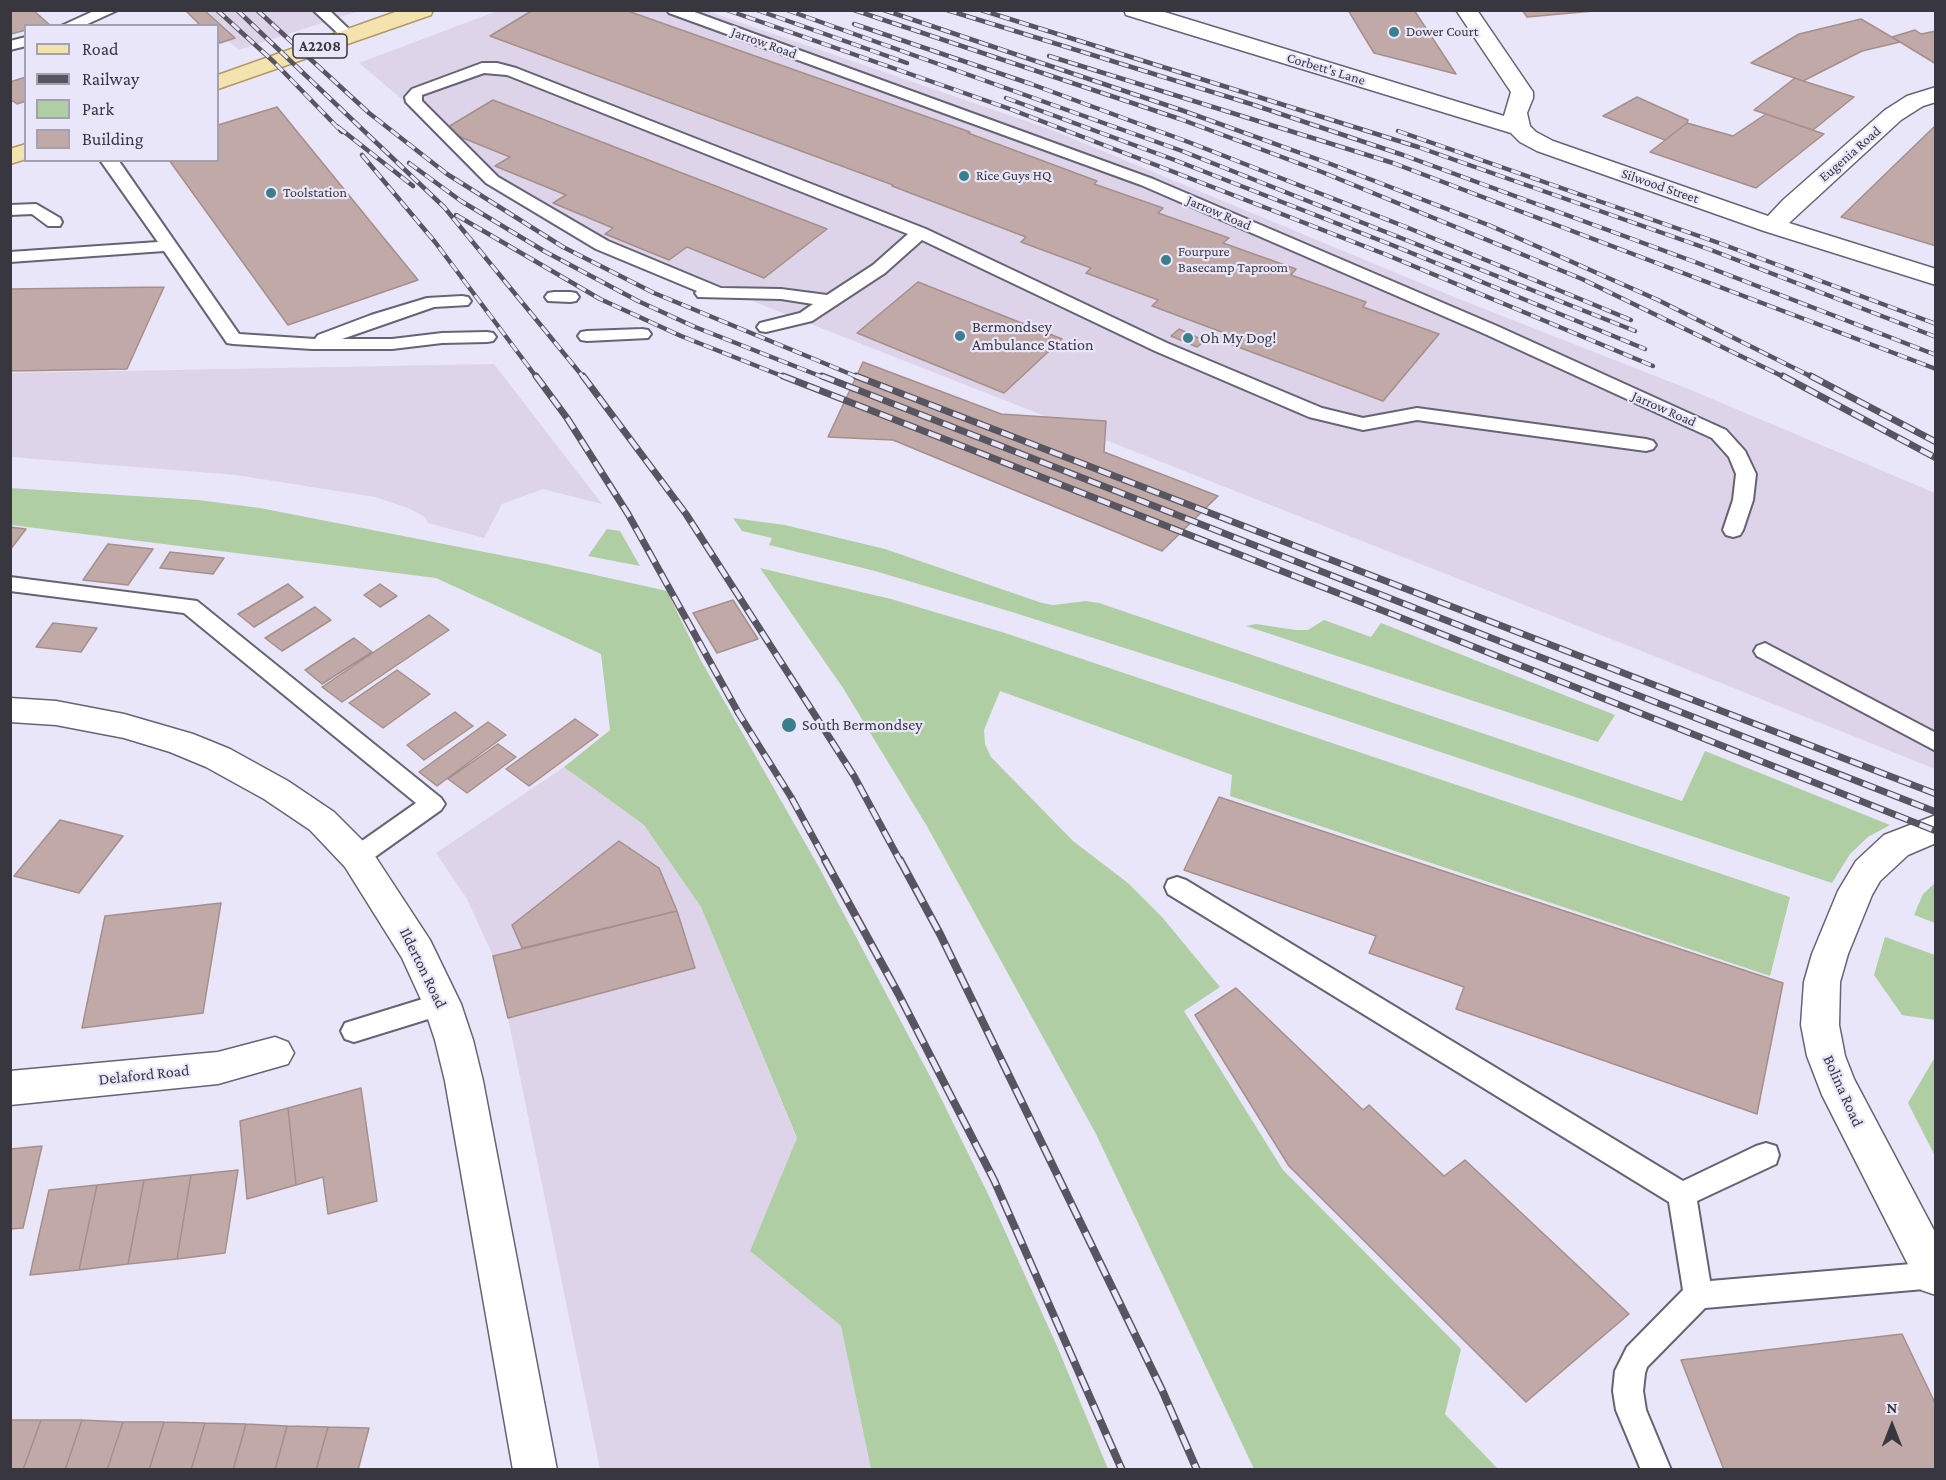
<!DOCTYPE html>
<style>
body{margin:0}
#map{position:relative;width:1946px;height:1480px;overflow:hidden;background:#eae6fa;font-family:"Crimson Pro",serif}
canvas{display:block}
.frame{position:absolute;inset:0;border:12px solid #38373f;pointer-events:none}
.legend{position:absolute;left:24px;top:24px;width:195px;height:138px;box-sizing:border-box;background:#eae6fa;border:2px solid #a3a0af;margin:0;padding:8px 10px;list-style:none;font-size:18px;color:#38373f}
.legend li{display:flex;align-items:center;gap:12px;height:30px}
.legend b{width:30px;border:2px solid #a3a0af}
.north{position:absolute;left:1862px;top:1396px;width:60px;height:60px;-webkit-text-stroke:4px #eae6fa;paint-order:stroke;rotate:0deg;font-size:16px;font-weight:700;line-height:24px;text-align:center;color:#38373f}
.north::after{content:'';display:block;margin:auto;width:21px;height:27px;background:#38373f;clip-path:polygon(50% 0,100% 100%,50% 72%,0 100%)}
</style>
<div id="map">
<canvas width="1946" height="1480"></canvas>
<div class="frame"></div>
<ul class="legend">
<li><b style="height:8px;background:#f5e3af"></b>Road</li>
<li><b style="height:8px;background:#57555f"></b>Railway</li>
<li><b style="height:16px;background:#b0cea3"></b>Park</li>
<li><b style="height:16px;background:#c0a9a6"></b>Building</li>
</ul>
<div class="north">N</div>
</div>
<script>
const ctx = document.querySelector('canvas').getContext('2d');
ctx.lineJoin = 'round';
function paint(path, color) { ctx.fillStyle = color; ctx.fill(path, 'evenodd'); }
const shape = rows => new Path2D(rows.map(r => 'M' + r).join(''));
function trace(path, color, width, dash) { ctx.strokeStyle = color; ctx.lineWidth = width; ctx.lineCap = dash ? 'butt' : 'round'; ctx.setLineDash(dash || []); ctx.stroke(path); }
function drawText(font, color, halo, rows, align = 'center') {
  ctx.font = font + ' "Crimson Pro",serif'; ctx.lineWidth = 4.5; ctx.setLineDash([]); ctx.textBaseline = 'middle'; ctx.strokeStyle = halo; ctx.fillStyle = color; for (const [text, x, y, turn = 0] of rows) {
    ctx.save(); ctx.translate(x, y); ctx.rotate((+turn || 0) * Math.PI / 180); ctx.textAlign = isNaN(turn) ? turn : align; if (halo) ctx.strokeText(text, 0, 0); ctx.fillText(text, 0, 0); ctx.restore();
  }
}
const industrial = shape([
 [190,11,359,11,239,50,218,33,218,26],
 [497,11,707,11,1052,130,1459,299,1691,390,1935,493,1935,769,1639,650,544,219,359,63],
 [494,364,602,504,543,489,502,504,484,538,428,523,425,517,408,508,375,497,236,475,11,457,11,373],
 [564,767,644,825,701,907,797,1139,750,1251,841,1326,871,1469,600,1469,508,1018,493,956,467,899,436,853]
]);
const green = shape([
 [10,488,198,500,260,508,546,564,667,591,699,657,820,869,932,1080,989,1196,1057,1346,1108,1469,871,1469,841,1326,750,1251,797,1138,701,907,644,825,564,767,610,730,601,654,436,578,11,525],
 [733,518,785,525,885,549,1042,603,1053,605,1086,601,1099,603,1682,801,1705,751,1890,825,1868,837,1850,854,1832,883,1231,682,1012,612,875,571,769,545,772,538,742,531],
 [607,529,620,531,640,566,588,556],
 [760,568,891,599,1005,633,1790,897,1770,976,1230,796,1232,775,1000,691,984,730,985,744,991,757,1073,841,1128,883,1162,917,1220,987,1184,1011,1283,1170,1461,1349,1445,1414,1498,1469,1254,1469,1096,1134,928,828,843,688],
 [1324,620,1371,637,1381,623,1615,715,1598,742,1246,626,1256,624,1296,630,1308,630],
 [1935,883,1935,923,1914,915,1923,894],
 [1885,937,1935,955,1935,1020,1902,1015,1874,975],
 [1935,1057,1935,1156,1908,1103]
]);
const building = shape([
 [10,10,33,10,51,26,26,26,26,30,11,34,10,10],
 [185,10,204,10,235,38,220,43,218,40,218,26,201,26,185,10],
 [533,10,625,10,970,132,968,133,1097,181,1094,184,1163,208,1158,213,1229,238,1223,243,1296,269,1291,275,1366,302,1363,307,1439,334,1383,401,1222,341,1227,334,1152,306,1158,300,1086,273,1091,268,1021,242,1026,237,892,186,893,185,490,36,533,10],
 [1348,10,1414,10,1456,74,1374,53,1348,10],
 [1522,10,1605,10,1527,17,1522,10],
 [1861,19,1900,42,1862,51,1803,81,1751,63,1799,34,1861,19],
 [1915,30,1921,34,1936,31,1936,64,1892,37,1915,30],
 [26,77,26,101,17,104,13,101,10,102,10,82,26,77],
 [1795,78,1803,81,1854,97,1813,130,1754,110,1795,78],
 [1637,97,1688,120,1687,123,1665,140,1603,116,1637,97],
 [493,100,827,229,764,278,687,247,669,260,605,234,613,228,553,203,566,195,495,166,510,157,443,130,493,100],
 [277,107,418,280,288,325,169,160,218,160,218,125,277,107],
 [1766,114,1824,134,1756,188,1650,152,1687,123,1733,136,1766,114],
 [1936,125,1936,246,1841,217,1936,125],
 [918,282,1062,339,1004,393,857,333,918,282],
 [164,287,127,369,10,371,10,289,164,287],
 [1179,329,1205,341,1197,347,1171,336,1179,329],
 [863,362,1001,414,1106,421,1104,452,1218,496,1162,551,893,440,828,437,863,362],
 [10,527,26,529,10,550,10,527],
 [108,544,153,549,128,585,83,580,108,544],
 [170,552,224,558,213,574,160,568,170,552],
 [288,584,303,597,254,627,238,614,288,584],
 [380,584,397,596,380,607,364,595,380,584],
 [733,600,758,639,717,653,693,613,733,600],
 [315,607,331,620,282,651,265,638,315,607],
 [429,615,449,630,342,702,322,687,429,615],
 [53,623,97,628,81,652,36,647,53,623],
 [354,638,372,652,322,684,305,670,354,638],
 [397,670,430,694,383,728,349,703,397,670],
 [455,712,473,726,424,760,407,745,455,712],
 [575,719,598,735,529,786,506,769,575,719],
 [488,722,506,735,437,786,419,772,488,722],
 [498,744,516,757,467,793,448,779,498,744],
 [1219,797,1783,983,1757,1114,1456,1009,1464,987,1369,953,1376,936,1184,870,1219,797],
 [60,820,123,836,79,893,14,876,60,820],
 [619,841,659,868,677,911,522,948,512,925,619,841],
 [221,903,203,1013,82,1028,105,916,221,903],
 [677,911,695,968,508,1018,493,956,677,911],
 [1236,988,1363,1110,1369,1105,1444,1176,1465,1160,1629,1314,1526,1402,1289,1166,1195,1015,1236,988],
 [361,1088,377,1201,328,1214,323,1177,296,1185,288,1108,361,1088],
 [288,1108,296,1185,247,1199,240,1121,288,1108],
 [42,1146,23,1228,10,1229,10,1149,42,1146],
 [238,1170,225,1253,177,1259,191,1175,238,1170],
 [191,1175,177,1259,128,1264,144,1180,191,1175],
 [144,1180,128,1264,79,1270,97,1185,144,1180],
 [97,1185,79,1270,30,1275,49,1190,97,1185],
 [1902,1334,1936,1405,1936,1470,1724,1470,1681,1360,1902,1334],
 [10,1420,41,1420,23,1470,10,1470,10,1420],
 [41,1420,82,1420,65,1470,23,1470,41,1420],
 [82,1420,123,1422,107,1470,65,1470,82,1420],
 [123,1422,164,1422,149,1470,107,1470,123,1422],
 [164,1422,205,1423,191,1470,149,1470,164,1422],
 [205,1423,246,1424,233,1470,191,1470,205,1423],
 [246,1424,287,1426,275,1470,233,1470,246,1424],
 [287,1426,328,1427,316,1470,275,1470,287,1426],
 [328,1427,369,1428,358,1470,316,1470,328,1427]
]);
const service = shape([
 [96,10,118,10,83,26,61,26,96,10],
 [313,10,329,10,356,36,354,39,344,39,313,10],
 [667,10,689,10,1153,179,1497,326,1726,430,1745,451,1756,474,1753,500,1743,530,1740,535,1733,537,1726,535,1723,530,1733,500,1736,474,1729,457,1712,438,1485,334,1141,185,669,13,667,10],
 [26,37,26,46,10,50,10,41,26,37],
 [482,63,497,63,516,68,926,229,1167,343,1322,408,1363,418,1417,408,1646,439,1653,441,1656,445,1653,449,1646,451,1417,420,1363,430,1309,417,1155,351,922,240,885,273,812,321,766,332,760,331,757,327,760,323,800,313,813,304,781,299,698,297,695,293,697,291,596,249,486,183,406,102,405,97,412,89,482,63],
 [484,73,507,75,908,234,873,265,827,295,781,289,721,288,608,241,498,177,422,101,422,95,484,73],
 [100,160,118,160,121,164,239,334,315,339,318,335,371,315,427,298,462,296,468,297,471,301,468,305,434,307,342,339,392,339,442,333,487,332,493,333,496,337,493,341,487,342,442,343,392,349,312,349,233,344,227,343,164,251,10,262,10,252,158,242,100,160],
 [36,204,60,218,62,222,60,226,48,226,32,214,10,215,10,205,36,204],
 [554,292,570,292,576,293,579,297,576,301,570,302,548,301,545,297,548,293,554,292],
 [642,329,648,330,651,334,648,338,587,341,581,340,578,336,581,332,587,331,642,329],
 [10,577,197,601,441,798,445,804,441,810,365,864,357,866,349,864,345,857,349,850,416,803,184,613,10,591,10,577],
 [1765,643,1936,733,1936,751,1757,656,1754,651,1757,646,1765,643],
 [1177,877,1186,880,1683,1181,1756,1146,1766,1143,1776,1146,1779,1155,1776,1164,1697,1201,1710,1281,1935,1262,1936,1288,1705,1308,1647,1367,1645,1373,1643,1391,1646,1410,1671,1470,1641,1470,1616,1410,1613,1391,1615,1371,1627,1347,1683,1290,1669,1202,1168,894,1165,887,1168,880,1177,877],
 [442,993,451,996,455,1004,451,1012,354,1042,345,1039,341,1031,345,1023,442,993]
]);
const minor = shape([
 [1124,10,1158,10,1504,116,1511,92,1456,10,1477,10,1533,92,1533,98,1527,113,1530,126,1536,132,1553,141,1768,216,1783,200,1885,110,1907,96,1936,87,1936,102,1923,106,1901,120,1789,223,1936,269,1936,285,1764,231,1537,151,1520,142,1511,133,1126,15,1124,10],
 [1936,815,1936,843,1908,855,1880,881,1872,895,1848,954,1840,982,1839,1025,1845,1056,1854,1079,1936,1234,1936,1295,1921,1290,1822,1095,1807,1056,1801,1025,1804,982,1812,954,1838,891,1856,861,1884,835,1936,815],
 [275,1037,288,1042,294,1053,288,1064,218,1084,10,1105,10,1071,218,1052,275,1037]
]);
const tertiary = shape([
 [10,698,56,701,124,714,193,734,230,749,288,781,334,812,369,847,430,940,461,1004,473,1040,483,1081,557,1470,513,1470,445,1081,435,1040,423,1004,402,958,345,867,310,830,264,799,206,767,170,752,124,738,56,725,10,722,10,698]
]);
const primary = shape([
 [401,10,433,10,431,15,218,89,218,75,401,10],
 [26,144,26,159,10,164,10,149,26,144]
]);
const railFar2 = shape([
 [217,10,274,62,342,132],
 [237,10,444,207,584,378],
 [257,10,369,113,447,174,563,247,654,293,860,378],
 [727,10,1010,109,1161,167,1387,255,1653,366],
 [757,10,907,63],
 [787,10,1182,151,1635,331],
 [854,10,1180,119,1322,172,1582,279,1786,378],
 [884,10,1184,111,1328,163,1491,226,1658,300,1814,378],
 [947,10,1251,104,1403,155,1695,262,1936,355],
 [981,10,1418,147,1711,250,1936,337],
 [854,24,1031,84,1191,143,1406,227,1631,320],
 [1049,56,1393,163,1936,369],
 [1006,98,1172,159,1392,245,1645,349],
 [338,127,413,186],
 [1398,131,1719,243,1936,324],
 [362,155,435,242,537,378],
 [409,163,461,201,544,251,638,301,695,327,825,378],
 [456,215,600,299,681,336,787,378]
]);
const railFar1 = shape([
 [536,376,567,418,628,514,739,714,791,797,826,861],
 [583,376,686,514,854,776,900,861],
 [783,376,1394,615,1936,831],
 [822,376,1936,812],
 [856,376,1936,794],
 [1783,376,1936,458],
 [1811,376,1936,442]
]);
const rail = shape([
 [825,860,898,993,994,1180,1122,1470],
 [900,860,940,934,1162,1390,1197,1470]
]);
const markers = [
 [1394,32,6,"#3a7f8c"],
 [964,176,6,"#3a7f8c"],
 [271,193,6,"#3a7f8c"],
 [1166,260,6,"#3a7f8c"],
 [960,336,6,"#3a7f8c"],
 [1188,338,6,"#3a7f8c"],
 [789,725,8,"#3a7f8c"]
];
const farPoinames = [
 ["Dower Court",1406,32],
 ["Rice Guys HQ",976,176],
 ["Toolstation",283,193],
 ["Fourpure",1178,252],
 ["Basecamp Taproom",1178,268]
];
const farStreetnames = [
 ["Jarrow Road",764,43,20],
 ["Corbett's Lane",1326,69,17],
 ["Eugenia Road",1850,154,-41],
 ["Silwood Street",1660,186,19],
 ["Jarrow Road",1219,213,23],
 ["Jarrow Road",1664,409,24]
];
const shields = [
 [320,46,54]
];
const shieldNames = [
 ["A2208",320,46]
];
const poiNames = [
 ["Bermondsey",972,327],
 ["Ambulance Station",972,345],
 ["Oh My Dog!",1200,338],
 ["South Bermondsey",802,725]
];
const streetNames = [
 ["Ilderton Road",423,968,64],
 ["Delaford Road",144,1075,-6],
 ["Bolina Road",1843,1091,66]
];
paint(industrial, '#ddd4e9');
paint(green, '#b0cea3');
paint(building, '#c0a9a6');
trace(building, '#a58f8c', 1.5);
trace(service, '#666374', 4);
trace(minor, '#666374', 3);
trace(tertiary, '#666374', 3);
trace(primary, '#af9a65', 3);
paint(service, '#fff');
paint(minor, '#fff');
paint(tertiary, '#fff');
paint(primary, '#f5e3af');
trace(railFar2, '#57555f', 4.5);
trace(railFar1, '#57555f', 7);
trace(rail, '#57555f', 8);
trace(railFar2, '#eae6fa', 3, [10]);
trace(railFar1, '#eae6fa', 4.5, [13]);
trace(rail, '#eae6fa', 5, [16]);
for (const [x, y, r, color] of markers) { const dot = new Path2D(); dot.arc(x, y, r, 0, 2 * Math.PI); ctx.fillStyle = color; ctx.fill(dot); trace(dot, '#eae6fa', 2); }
drawText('14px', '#38373f', '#eae6fa', farPoinames, 'left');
drawText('14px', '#38373f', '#eae6fa', farStreetnames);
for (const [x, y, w] of shields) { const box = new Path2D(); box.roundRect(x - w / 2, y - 12, w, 24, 4.5); ctx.fillStyle = '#eae6fa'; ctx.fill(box); trace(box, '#38373f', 1.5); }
drawText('bold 15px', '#38373f', null, shieldNames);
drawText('16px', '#38373f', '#eae6fa', poiNames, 'left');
drawText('16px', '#38373f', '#eae6fa', streetNames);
</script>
